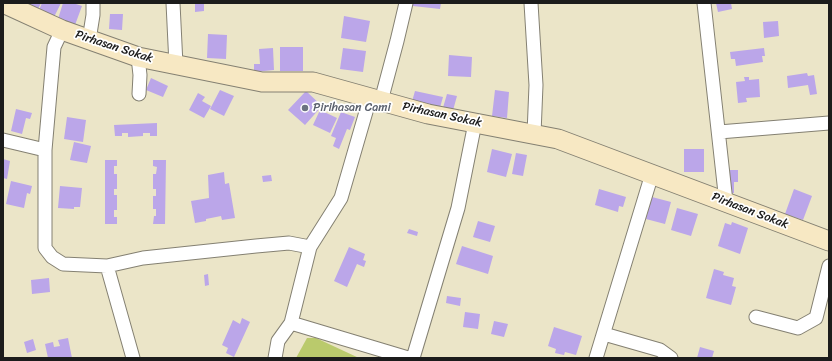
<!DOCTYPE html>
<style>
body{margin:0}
#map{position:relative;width:832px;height:361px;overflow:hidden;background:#ebe5c8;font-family:Sriracha,sans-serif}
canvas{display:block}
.frame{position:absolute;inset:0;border:4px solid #1c1c1c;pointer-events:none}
</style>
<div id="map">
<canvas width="832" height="361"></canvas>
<div class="frame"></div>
</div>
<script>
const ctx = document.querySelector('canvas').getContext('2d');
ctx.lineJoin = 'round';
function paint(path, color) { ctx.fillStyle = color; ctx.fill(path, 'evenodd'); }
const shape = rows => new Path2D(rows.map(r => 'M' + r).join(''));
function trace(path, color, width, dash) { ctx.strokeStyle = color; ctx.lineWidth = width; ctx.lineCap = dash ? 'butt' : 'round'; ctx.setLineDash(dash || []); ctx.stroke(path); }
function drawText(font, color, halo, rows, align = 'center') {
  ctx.font = font + ' Sriracha,sans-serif'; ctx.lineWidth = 3.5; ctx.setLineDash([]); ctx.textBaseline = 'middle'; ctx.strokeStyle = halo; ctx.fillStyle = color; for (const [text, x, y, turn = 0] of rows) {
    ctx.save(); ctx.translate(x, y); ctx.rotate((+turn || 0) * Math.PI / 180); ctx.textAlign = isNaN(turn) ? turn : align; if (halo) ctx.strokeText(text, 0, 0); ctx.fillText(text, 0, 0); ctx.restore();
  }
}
const green = shape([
 [307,338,316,338,359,358,296,358]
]);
const building = shape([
 [22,3,41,3,38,9],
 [42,3,61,3,54,17,39,10],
 [63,3,73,3,82,6,75,25,58,19],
 [195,3,204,3,204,11,195,12],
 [413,3,441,3,440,9,413,6],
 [716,3,731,3,732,9,718,12],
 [110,14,123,14,122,30,109,29],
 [344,16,370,21,366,42,341,38],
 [778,21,779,36,764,38,763,22],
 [208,34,227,35,226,59,207,58],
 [280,47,303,47,303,71,280,71],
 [273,48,274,70,254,72,254,64,260,64,259,49],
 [343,48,366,51,363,72,340,69],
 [764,48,765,56,762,56,763,62,736,66,735,59,731,59,730,52],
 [449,55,472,57,471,77,448,76],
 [807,73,808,76,814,75,817,94,810,95,808,85,788,88,787,76],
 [744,77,749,77,749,80,759,79,760,97,746,98,747,102,738,103,736,82,745,81],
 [151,78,168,86,163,97,146,90],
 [220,90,234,96,224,116,210,109],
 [495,90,509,92,507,118,492,116],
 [306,91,322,106,305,125,288,110],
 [415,91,443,97,439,111,411,105],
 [198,93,205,97,202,101,211,106,204,118,189,110],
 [447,94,457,96,452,114,442,111],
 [16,109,32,113,30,119,26,118,22,134,11,131],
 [320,110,337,118,330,133,313,125],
 [341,112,355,117,350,130,347,129,339,149,333,146,336,138,331,136],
 [67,117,86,120,83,142,64,139],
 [157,123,157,136,150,136,150,133,143,133,143,136,128,137,128,133,122,133,122,136,115,136,114,125],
 [74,142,91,146,87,163,70,160],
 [492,149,512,154,506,177,487,172],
 [684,149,704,149,704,172,684,172],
 [516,153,527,155,523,176,512,174],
 [3,159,10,161,7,179,3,178],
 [105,160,117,160,117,166,114,166,114,174,117,174,117,189,114,189,114,195,117,195,117,210,114,210,114,217,117,217,117,224,105,224],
 [153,160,166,160,165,224,153,224,154,216,156,216,156,209,153,209,153,196,156,196,156,189,153,189,153,174,156,174,157,167,153,166],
 [726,170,738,170,738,182,734,182,734,193,727,193],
 [224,172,225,184,229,183,235,218,222,220,221,216,206,219,206,221,195,223,191,201,209,198,208,175],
 [271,175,272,181,263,182,262,176],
 [11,181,32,186,30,194,27,193,24,208,6,204],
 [60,186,82,188,80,207,74,207,74,209,58,208],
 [599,189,626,197,623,207,619,206,618,212,595,205],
 [794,189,812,196,803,220,785,214],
 [652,197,671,202,665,224,646,219],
 [677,208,698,214,691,236,671,230],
 [478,221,495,226,490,242,473,237],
 [732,222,748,228,740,254,718,246,725,223,731,225],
 [409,229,418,232,417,236,407,233],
 [462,246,493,256,488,274,456,264],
 [349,247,365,254,363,260,366,261,364,267,357,264,347,287,334,281],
 [714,269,724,272,723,275,734,278,732,286,736,287,731,305,706,298],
 [208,274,209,285,205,286,204,275],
 [49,278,50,292,32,294,31,280],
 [447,296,461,298,460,306,446,303],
 [465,312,480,314,478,329,463,327],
 [242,318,250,322,234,357,226,353,228,348,222,345,233,320,240,324],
 [494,321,508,324,504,337,491,334],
 [554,327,582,336,576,355,565,352,564,355,555,353,556,349,548,346],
 [68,338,72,358,48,358,45,344,53,342,54,347,60,346,58,340],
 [33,339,36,350,27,353,24,342],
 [700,347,714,351,712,358,697,358]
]);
const street = shape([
 [173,3,176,65],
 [531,3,536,85,534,134],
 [704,3,726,202],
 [62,30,54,47,45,150,45,248,52,257,63,264,107,266,143,258,256,246,289,243,310,247],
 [89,40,93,15,93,3],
 [138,57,140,75,139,94],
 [381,101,397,41,406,3],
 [719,132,829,123],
 [3,140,45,150],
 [107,266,133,358],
 [756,317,798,328,816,318,829,266],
 [291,323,408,358],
 [604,334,660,350,671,358],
 [275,358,278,341,291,323,310,247,341,198,370,98],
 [413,358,458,208,475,123],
 [596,358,652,174]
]);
const secondary = shape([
 [3,3,62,30,138,57,262,82,313,82,428,114,558,139,829,241]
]);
const markers = [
 [305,108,4,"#6b7280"]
];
const streetNames = [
 ["Pirhasan Sokak",114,47,18],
 ["Pirhasan Sokak",442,115,12],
 ["Pirhasan Sokak",750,211,21]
];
const worshipNames = [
 ["Pirihasan Cami",313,108]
];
paint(green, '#baca6c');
paint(building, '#bba6e9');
trace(street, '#848072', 15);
trace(secondary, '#848072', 21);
trace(street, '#fff', 13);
trace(secondary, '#f7e8c3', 19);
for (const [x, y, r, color] of markers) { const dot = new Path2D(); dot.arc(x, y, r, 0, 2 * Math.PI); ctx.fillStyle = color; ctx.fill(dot); trace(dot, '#fff', 1.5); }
drawText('12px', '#1c1c1c', '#fff', streetNames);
drawText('12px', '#5b616d', '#fff', worshipNames, 'left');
</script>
